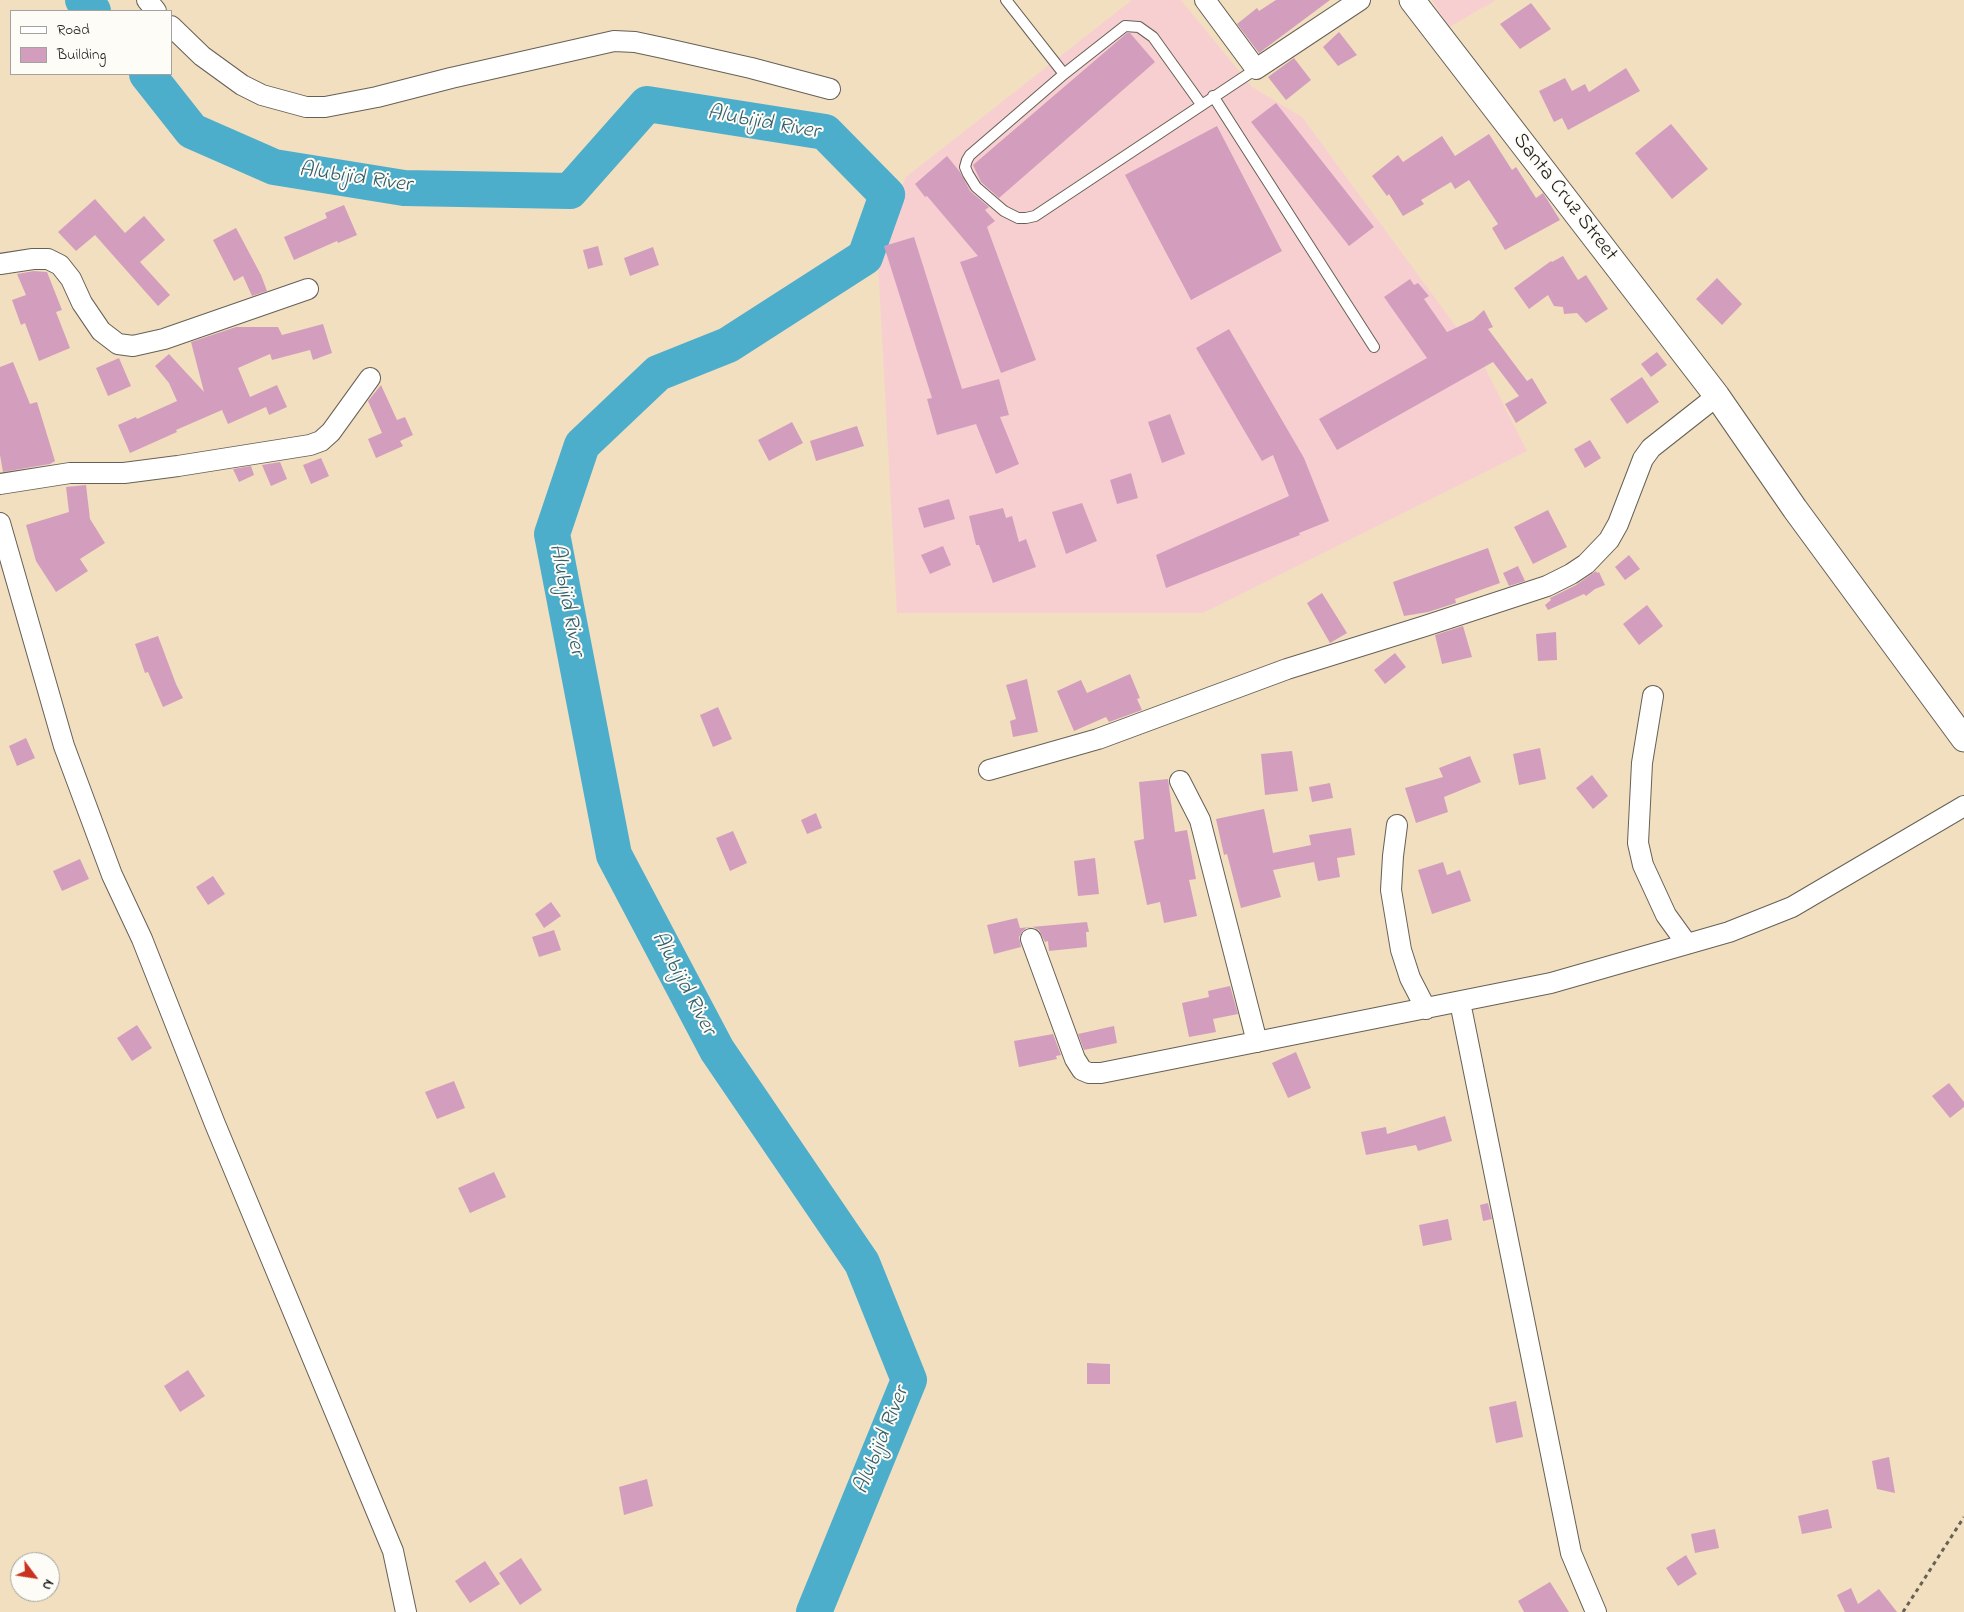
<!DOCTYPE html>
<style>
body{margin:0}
#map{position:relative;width:1964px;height:1612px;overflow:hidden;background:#f1dfc0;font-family:"Indie Flower",sans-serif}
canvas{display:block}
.legend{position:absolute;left:10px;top:10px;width:162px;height:65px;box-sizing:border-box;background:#fdfcf7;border:1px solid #a3a29f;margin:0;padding:6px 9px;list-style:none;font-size:15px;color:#1c1c1c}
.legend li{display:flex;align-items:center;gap:10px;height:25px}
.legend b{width:25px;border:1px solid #a3a29f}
.north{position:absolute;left:10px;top:1552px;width:50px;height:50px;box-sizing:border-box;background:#fdfcf7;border:1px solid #a3a29f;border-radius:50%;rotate:121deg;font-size:14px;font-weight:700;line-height:20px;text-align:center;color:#1c1c1c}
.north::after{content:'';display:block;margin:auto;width:18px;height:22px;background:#c8321e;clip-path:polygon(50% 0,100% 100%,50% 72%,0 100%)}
</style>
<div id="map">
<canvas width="1964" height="1612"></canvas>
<ul class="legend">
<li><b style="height:6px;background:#fff"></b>Road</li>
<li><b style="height:14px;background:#d39ebd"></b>Building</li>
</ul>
<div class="north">N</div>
</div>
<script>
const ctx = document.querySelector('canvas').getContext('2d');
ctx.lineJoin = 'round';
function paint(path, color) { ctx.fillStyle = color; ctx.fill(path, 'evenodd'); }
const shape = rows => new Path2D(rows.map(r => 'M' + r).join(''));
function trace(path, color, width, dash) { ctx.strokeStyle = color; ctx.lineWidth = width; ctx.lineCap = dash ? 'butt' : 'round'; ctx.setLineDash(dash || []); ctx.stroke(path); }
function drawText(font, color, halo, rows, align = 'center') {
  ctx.font = font + ' "Indie Flower",sans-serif'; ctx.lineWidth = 4; ctx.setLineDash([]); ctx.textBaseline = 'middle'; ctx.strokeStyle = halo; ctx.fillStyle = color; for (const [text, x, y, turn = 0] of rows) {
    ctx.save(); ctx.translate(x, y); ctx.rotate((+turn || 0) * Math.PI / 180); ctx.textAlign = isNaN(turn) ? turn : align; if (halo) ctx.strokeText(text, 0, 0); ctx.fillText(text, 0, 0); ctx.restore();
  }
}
const built = shape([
 [1132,0,1181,0,1252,87,1302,117,1482,362,1527,451,1203,613,897,613,877,245,906,177],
 [1432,0,1496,0,1449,27]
]);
const river = shape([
 [83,0,93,11],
 [147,74,192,131,274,167,404,188,570,191,647,104,825,132,887,195,865,257,728,345,658,373,582,445,552,534,614,855,717,1050,862,1263,909,1380,814,1612]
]);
const building = shape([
 [1276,0,1330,0,1259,53,1237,24,1257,8,1259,11],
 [1531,3,1551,29,1520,49,1500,24],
 [1339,32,1357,55,1338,66,1323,47],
 [1127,33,1130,33,1155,62,999,198,981,182,973,165],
 [1294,58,1311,80,1286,100,1268,77],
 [1626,68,1640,91,1568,130,1562,118,1554,122,1539,91,1565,78,1572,91,1585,84,1589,92],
 [1276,103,1374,227,1349,246,1251,122],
 [1671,124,1708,169,1672,199,1635,153],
 [1217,126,1282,251,1191,300,1125,175],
 [1489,134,1512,170,1516,167,1536,198,1543,193,1560,220,1505,250,1492,228,1498,224,1469,180,1455,189,1451,182,1421,200,1424,204,1403,216,1389,194,1387,196,1372,176,1398,155,1403,162,1442,136,1455,156],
 [947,156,960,172,970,191,989,207,985,210,995,221,987,227,1036,360,1001,373,960,262,978,256,927,196,925,197,915,184],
 [95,199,125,233,144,216,165,240,140,262,170,295,158,306,95,235,76,251,58,232],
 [344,205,357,235,338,243,337,241,294,260,284,237,327,218,325,213],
 [236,228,261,275,267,291,252,296,243,276,234,281,213,240],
 [914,237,962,389,999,379,1009,415,1000,417,1019,464,996,474,976,424,937,435,927,399,932,398,884,246],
 [598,246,603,265,588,269,583,250],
 [653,247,659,265,630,276,624,258],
 [1563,256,1578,280,1586,275,1608,309,1586,323,1577,313,1564,314,1563,307,1554,306,1548,295,1529,309,1514,288,1551,261,1552,262],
 [34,271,47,272,62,310,56,312,70,348,39,361,25,323,21,325,12,300,26,295,17,274],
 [1717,278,1742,304,1722,325,1696,299],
 [1410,279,1414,285,1418,283,1429,296,1424,299,1447,332,1473,320,1484,310,1493,327,1488,329,1527,381,1532,378,1547,403,1516,423,1505,404,1519,396,1493,362,1337,450,1319,419,1427,358,1384,297],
 [323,324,332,353,313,360,310,350,272,360,270,354,238,368,250,397,277,385,287,407,269,415,266,407,228,424,222,410,176,430,177,432,130,453,118,425,136,417,137,419,177,401,169,383,155,366,169,354,204,392,191,342,236,327,278,327,282,335],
 [1229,329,1304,458,1329,521,1299,533,1300,535,1166,588,1156,555,1289,496,1273,455,1262,461,1196,348],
 [1657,352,1667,365,1651,377,1641,364],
 [119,358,131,386,108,396,96,368],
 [13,362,30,404,37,402,55,461,50,464,3,472,0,455,0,367],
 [1642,377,1659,402,1627,424,1610,399],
 [381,385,397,420,405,417,413,435,400,441,403,446,376,458,368,439,382,433,368,401],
 [1170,414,1185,454,1162,463,1148,422],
 [792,422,803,443,769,461,758,440],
 [857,426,864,446,816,461,810,441],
 [1590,440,1601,458,1585,468,1574,449],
 [321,458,329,476,311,484,303,465],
 [280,462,287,479,271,486,262,465],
 [251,466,254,475,239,482,233,469],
 [1131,473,1138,498,1117,504,1110,480],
 [86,485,90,519,105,543,80,559,88,571,56,592,36,561,26,525,69,512,66,487],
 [949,499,955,519,924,528,918,508],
 [1082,503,1097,541,1066,554,1052,512],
 [1003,508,1006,518,1012,516,1019,542,1026,539,1036,567,993,583,979,545,976,545,969,516],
 [1548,510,1567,547,1533,564,1514,527],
 [943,546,951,565,930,574,921,555],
 [1488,548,1500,583,1455,599,1456,603,1428,612,1404,616,1393,582],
 [1629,555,1640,569,1625,580,1615,567],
 [1518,566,1525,581,1509,586,1503,573],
 [1596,571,1597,573,1599,572,1605,585,1595,589,1586,596,1584,594,1548,610,1545,605,1551,600,1550,598,1576,585],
 [1322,593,1347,633,1330,643,1307,603],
 [1647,605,1663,626,1639,645,1623,624],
 [1463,626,1472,657,1442,664,1435,635],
 [1556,632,1557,660,1538,661,1536,634],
 [158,636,176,684,183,698,163,707,148,672,145,673,135,644],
 [1395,653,1406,667,1385,684,1374,670],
 [1130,674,1140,698,1137,699,1142,710,1109,722,1106,717,1074,731,1057,691,1081,680,1087,693],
 [1027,679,1038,732,1013,737,1010,721,1016,719,1006,685],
 [718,707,732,739,713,747,700,715],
 [26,738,35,758,17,766,9,746],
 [1540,748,1546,779,1519,785,1513,754],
 [1292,751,1298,791,1265,795,1261,754],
 [1470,756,1481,782,1444,797,1448,812,1416,823,1405,788,1443,777,1439,768],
 [1592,775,1608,796,1593,809,1576,788],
 [1168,779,1175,832,1187,830,1196,879,1189,880,1197,916,1164,923,1160,902,1147,905,1134,841,1144,839,1139,782],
 [1330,783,1333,798,1312,802,1309,787],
 [1264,809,1273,853,1311,845,1309,835,1351,828,1355,855,1337,858,1340,877,1318,881,1314,862,1273,870,1281,897,1241,908,1227,854,1224,855,1216,819],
 [816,813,822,828,807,834,801,820],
 [733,831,747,863,730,871,716,838],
 [1095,858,1099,894,1078,896,1074,861],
 [80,859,89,879,62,891,53,871],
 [1443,862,1447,875,1460,870,1471,901,1432,914,1418,870],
 [213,876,225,894,208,905,196,887],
 [551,902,561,916,544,928,535,914],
 [1017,918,1020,928,1087,922,1089,932,1086,932,1087,947,1049,951,1048,941,1045,942,1039,930,1033,927,1026,928,1022,932,1019,937,1021,947,994,954,987,925],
 [554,930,561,950,539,957,532,937],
 [1230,986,1238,1014,1213,1019,1216,1032,1189,1037,1182,1003,1209,997,1208,991],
 [137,1025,152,1048,132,1061,117,1038],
 [1114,1026,1117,1043,1084,1050,1078,1034],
 [1053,1034,1061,1055,1056,1056,1057,1059,1019,1067,1014,1041],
 [1296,1052,1311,1088,1288,1098,1272,1063],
 [454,1081,465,1108,437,1119,425,1092],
 [1949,1083,1964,1102,1964,1107,1950,1118,1932,1096],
 [1445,1116,1452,1141,1418,1151,1416,1145,1366,1155,1361,1132,1386,1127,1387,1134],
 [494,1172,506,1197,470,1213,458,1188],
 [1488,1203,1492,1219,1483,1221,1480,1205],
 [1448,1219,1452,1240,1423,1246,1419,1225],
 [1087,1363,1110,1364,1110,1384,1087,1384],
 [188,1370,205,1396,180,1412,164,1386],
 [1516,1401,1523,1437,1496,1443,1489,1407],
 [1889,1457,1895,1493,1877,1489,1872,1461],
 [647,1479,653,1506,624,1515,619,1487],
 [1828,1509,1832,1528,1802,1534,1798,1516],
 [1715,1529,1719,1548,1695,1553,1691,1534],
 [1686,1555,1697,1574,1678,1586,1666,1568],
 [521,1558,542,1590,520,1605,499,1573],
 [485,1561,500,1584,470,1603,455,1581],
 [1550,1582,1569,1612,1524,1612,1518,1601],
 [1851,1588,1858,1604,1879,1589,1897,1612,1845,1612,1837,1595]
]);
const path = shape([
 [1903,1612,1964,1517]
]);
const service = shape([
 [1006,0,1064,74,1125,26,1139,27,1153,37,1201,104],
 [1064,74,970,155,967,160,965,167,968,174,976,187,1004,211,1018,218,1026,218,1035,216,1256,69],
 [1213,96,1374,347]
]);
const minor = shape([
 [147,0,156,11],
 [1205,0,1256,69,1360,0],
 [171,26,202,56,242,85,262,95,306,107,325,107,377,97,451,78,614,41,635,42,663,48,751,68,830,89],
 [0,264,33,259,48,259,60,265,71,279,82,303,101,331,118,344,133,346,164,339,308,289],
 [0,484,70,473,124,473,178,466,310,445,321,441,331,432,370,378],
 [0,523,64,746,112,875,142,939,215,1124,393,1551,406,1612],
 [1653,696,1642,763,1638,843,1643,865,1666,915,1687,944],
 [989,770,1098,739,1287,669,1425,626,1547,586,1571,574,1586,564,1609,540,1618,524,1643,459,1651,448,1717,396],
 [1180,781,1200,820,1257,1042],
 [1397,825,1393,856,1391,890,1401,950,1410,978,1426,1009],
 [1031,939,1075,1059,1082,1070,1089,1073,1101,1073,1551,983,1729,932,1792,907,1964,806],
 [1460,1002,1571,1553,1596,1612]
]);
const tertiary = shape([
 [1412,0,1717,396,1795,509,1964,739]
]);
const streetNames = [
 ["Santa Cruz Street",1564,198,52]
];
const waterNames = [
 ["Alubijid River",763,124,10],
 ["Alubijid River",355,179,8],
 ["Alubijid River",565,600,79],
 ["Alubijid River",682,984,62],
 ["Alubijid River",883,1441,-68]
];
paint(built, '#f7cfd1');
trace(river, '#4daecc', 36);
paint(building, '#d39ebd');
trace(service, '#676055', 12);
trace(minor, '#676055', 22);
trace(tertiary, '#676055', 27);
trace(path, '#676055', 3, [4, 4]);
trace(service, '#fff', 10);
trace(minor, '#fff', 20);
trace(tertiary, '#fff', 25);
drawText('21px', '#1c1c1c', '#fdfcf7', streetNames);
drawText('italic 22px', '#325e6b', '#fdfcf7', waterNames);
</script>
